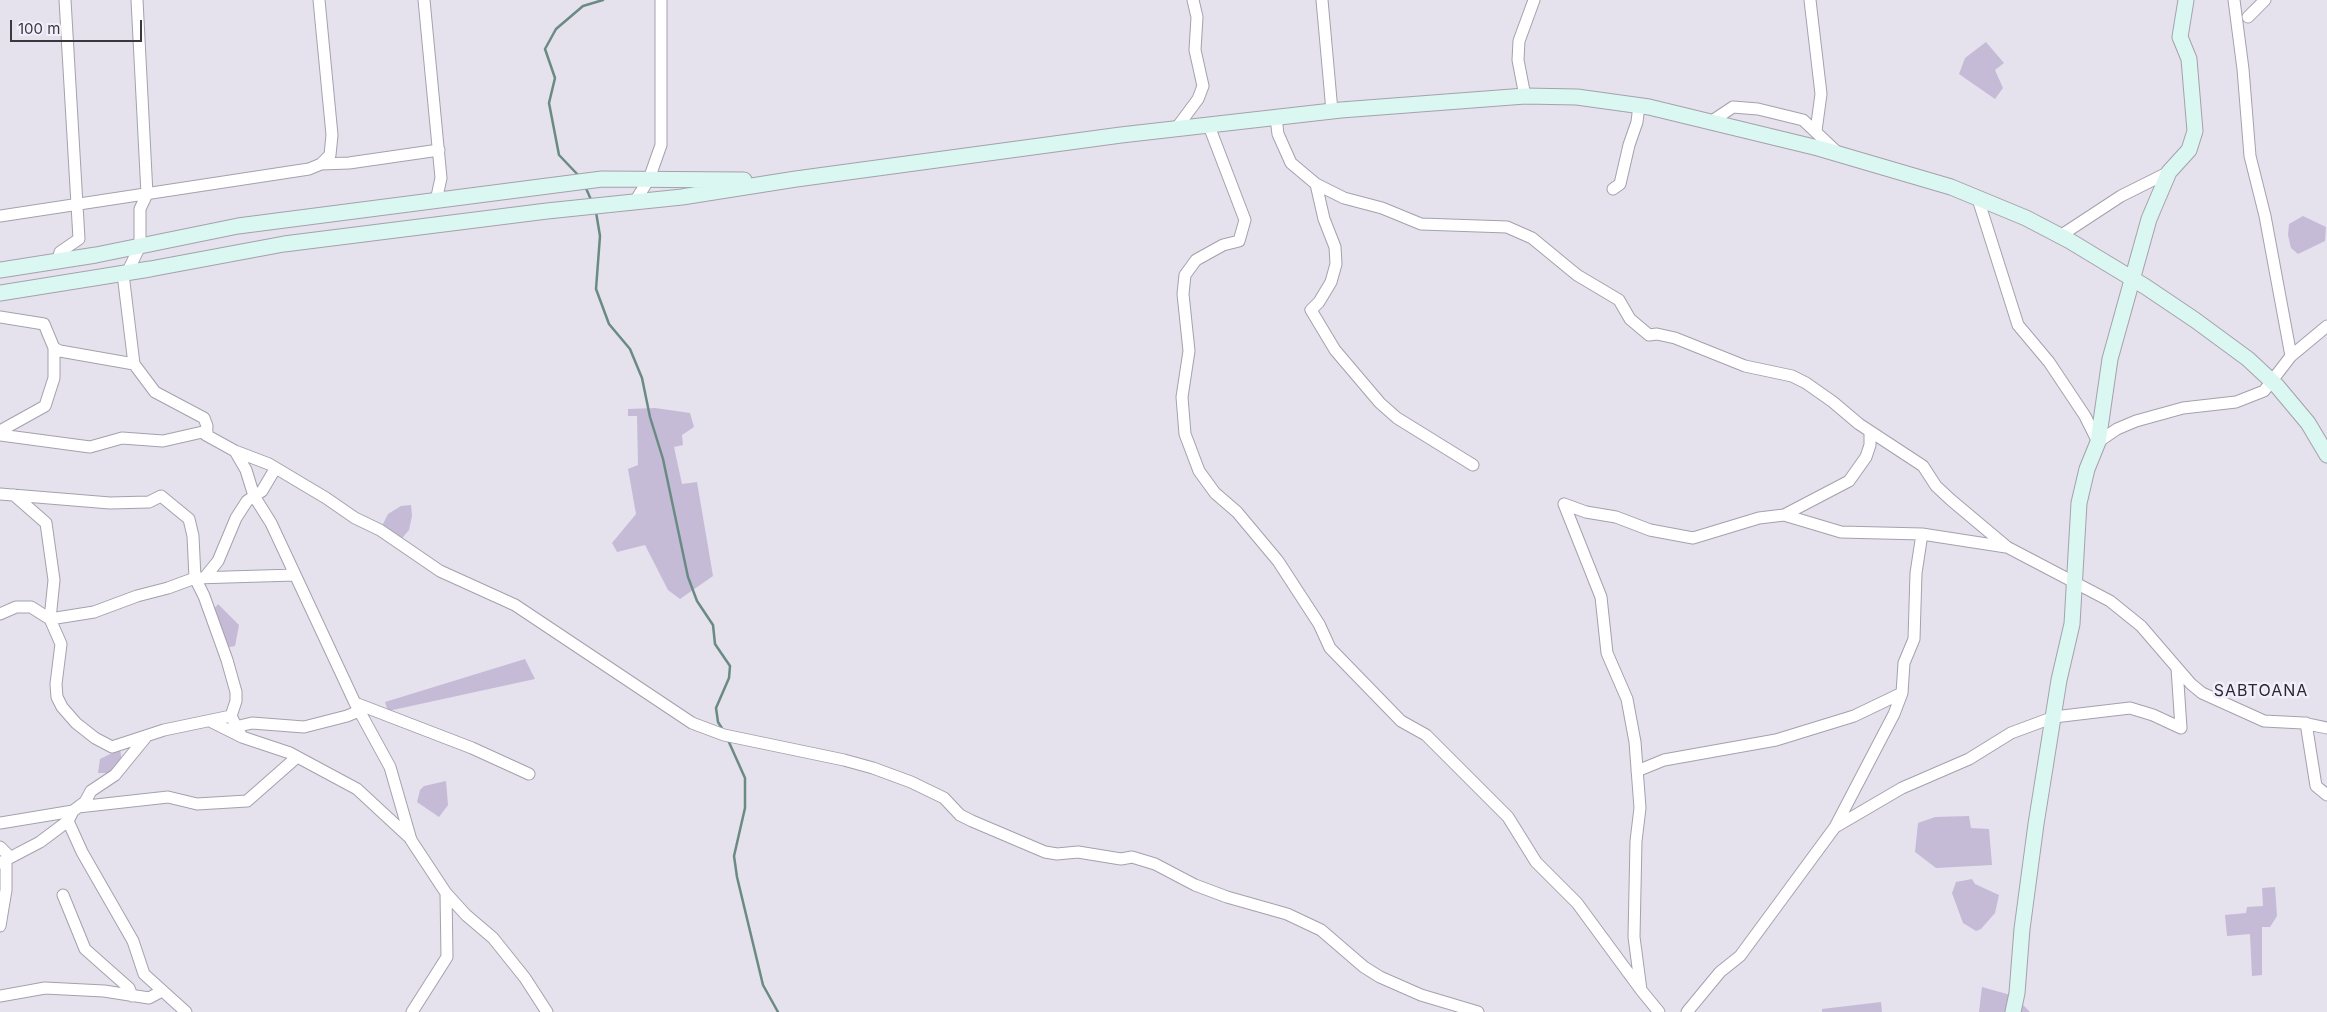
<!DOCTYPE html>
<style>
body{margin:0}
#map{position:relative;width:2327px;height:1012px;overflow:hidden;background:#e5e1ed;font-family:Inter,sans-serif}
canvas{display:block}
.scale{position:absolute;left:10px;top:20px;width:132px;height:22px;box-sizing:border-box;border:2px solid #39383d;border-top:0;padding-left:6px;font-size:15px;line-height:18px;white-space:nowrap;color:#39383d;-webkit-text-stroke:4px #f2eefb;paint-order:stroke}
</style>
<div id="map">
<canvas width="2327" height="1012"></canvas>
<div class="scale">100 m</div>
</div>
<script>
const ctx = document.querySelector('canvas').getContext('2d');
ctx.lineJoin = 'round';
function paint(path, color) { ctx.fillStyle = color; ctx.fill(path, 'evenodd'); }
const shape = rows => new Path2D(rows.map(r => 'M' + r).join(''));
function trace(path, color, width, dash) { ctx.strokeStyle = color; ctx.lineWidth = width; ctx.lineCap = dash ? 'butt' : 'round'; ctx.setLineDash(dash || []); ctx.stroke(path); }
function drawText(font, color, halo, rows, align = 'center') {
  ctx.font = font + ' Inter,sans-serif'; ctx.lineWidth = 5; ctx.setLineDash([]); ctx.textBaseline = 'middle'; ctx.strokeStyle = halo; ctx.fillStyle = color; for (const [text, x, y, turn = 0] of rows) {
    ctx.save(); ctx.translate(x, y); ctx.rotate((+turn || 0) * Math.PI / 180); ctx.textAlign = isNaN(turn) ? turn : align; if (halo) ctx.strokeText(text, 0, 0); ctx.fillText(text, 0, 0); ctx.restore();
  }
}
const green = shape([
 [1986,42,2004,63,1995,70,2003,88,1995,99,1959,74,1965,58],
 [2303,216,2326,227,2325,241,2298,254,2291,248,2288,235,2289,224],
 [655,408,690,413,694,427,682,435,683,445,674,447,682,484,697,482,713,576,680,599,668,590,645,545,617,552,612,543,636,514,628,469,638,465,637,416,628,416,628,409],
 [411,505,412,516,409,530,398,543,382,532,383,524,388,514,401,506],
 [218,604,239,625,235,646,224,648,210,614],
 [525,659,535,679,388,711,385,702],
 [120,749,122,761,115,773,98,773,100,759],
 [446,781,448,805,439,817,417,802,420,790,424,786],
 [1969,816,1971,828,1989,829,1992,865,1936,868,1915,852,1918,823,1935,817],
 [1972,879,1975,884,1999,895,1995,913,1981,929,1976,931,1963,923,1952,893,1956,882],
 [2275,887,2277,916,2270,927,2262,927,2262,975,2252,976,2250,934,2227,936,2225,915,2246,913,2247,907,2263,906,2262,888],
 [1982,987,2014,996,2030,1012,1979,1012],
 [1881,1002,1882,1012,1822,1012,1822,1009]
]);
const stream = shape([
 [580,177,559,155,549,103,555,78,545,49,556,29,583,6,603,0],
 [585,186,592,202],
 [596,212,600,236,596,289,609,324,630,349,642,378,650,417,663,459,688,577,697,601,713,625,715,644,730,666,729,678,716,708,718,722,723,730],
 [728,740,745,778,745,808,734,856,737,877,763,985,778,1012]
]);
const street = shape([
 [424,0,441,178,436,201],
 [1322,0,1332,111],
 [1810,0,1821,94,1816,131],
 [2234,0,2243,69,2250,156,2265,216,2291,356],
 [2248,17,2265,0],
 [1525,96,1518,60,1519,41,1534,0],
 [1276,118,1278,134,1291,163,1316,184,1344,198,1382,208,1421,224,1507,227,1532,238,1577,275,1619,300,1630,319,1649,335,1657,334,1675,338,1745,366,1792,376,1806,383,1833,402,1859,424,1923,466,1936,486,1951,500,2007,547,2110,601,2141,626,2191,684,2202,693,2264,721,2303,723,2327,728],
 [1712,121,1733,107,1758,109,1803,120,1837,152],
 [1209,126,1245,220,1239,241,1223,245,1196,260,1185,275,1183,294,1189,351,1182,397,1185,434,1199,471,1215,493,1237,512,1278,561,1319,624,1330,648,1401,721,1426,735,1508,817,1536,862,1577,903,1641,990],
 [1175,130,1198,99,1203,86,1195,50,1197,17,1193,0],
 [321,164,349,163,439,150],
 [1316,184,1324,219,1335,247,1336,264,1331,282,1319,302,1311,310,1335,350,1380,403,1397,418,1473,465],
 [1613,189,1620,184,1629,145,1637,122,1639,105],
 [1978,199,2018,325,2049,362,2085,416,2098,442,2117,429,2136,421,2183,408,2236,402,2264,391,2291,356,2327,326],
 [634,203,649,179,661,145,661,0],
 [0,216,309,169,321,164,330,155,332,135,319,0],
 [2060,236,2121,196,2169,172],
 [58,261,60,252,79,239,65,0],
 [127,273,140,246,140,209,147,194,137,0],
 [123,274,134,364],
 [0,317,44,324,54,348,60,351,134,364,155,392,204,418,207,426,206,435,235,451,269,464,326,498,355,518,380,530,440,571,515,605,692,723,724,735,844,760,873,768,911,782,944,798,960,815,972,821,1045,852,1057,854,1078,852,1121,859,1132,857,1155,864,1195,885,1227,897,1287,914,1321,930,1364,967,1380,977,1421,995,1478,1012],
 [0,431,45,406,54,378,54,348],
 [0,435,90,447,122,438,163,441,207,431],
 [235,451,246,470,254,496,271,523,355,703,390,767,411,840,446,893,466,915,493,938,525,978,547,1012],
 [0,494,110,503,149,502,161,496,189,519,193,536,195,578,204,596,227,660,236,692,236,701,231,716,242,737],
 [14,495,46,523,54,580,50,619,94,612,137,596,168,588,195,578,295,575],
 [1564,504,1601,597,1607,653,1627,699,1635,742,1640,808,1636,841,1634,937,1641,990,1659,1012],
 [1564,504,1586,512,1616,517,1650,530,1693,538,1759,518,1784,515,1841,532,1922,534,2006,547],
 [1784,515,1849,481,1866,457,1870,445,1870,432],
 [205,577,218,561,236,518,247,501,262,491,275,469],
 [0,614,16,607,31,607,50,619,61,644,56,684,57,697,62,707,76,723,95,738,112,747,164,730,231,716],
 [355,703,472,748,529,774],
 [210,721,242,737,290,753,357,789,411,839],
 [2306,723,2316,786,2327,795],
 [231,728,252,723,304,727,347,716,359,711],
 [1637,771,1664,760,1776,740,1854,716,1902,693],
 [78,807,168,797,197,804,247,801,297,757],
 [68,821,82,852,133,941,144,974,186,1012],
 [0,823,73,811],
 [1837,826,1902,788,1969,759,2011,733,2054,717,2130,708,2153,715,2181,728,2177,668],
 [0,847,10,857],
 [0,863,40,842,68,821,73,811,85,802,91,791,115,775,146,737],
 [63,895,85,949,129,988,132,996],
 [0,926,6,890,6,860],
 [0,996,45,988,104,991,149,998,162,991],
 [412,1012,447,957,446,893],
 [1687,1012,1720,972,1740,956,1835,827,1894,714,1902,693,1904,663,1914,639,1916,573,1922,534]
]);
const secondary = shape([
 [0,270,96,255,238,226,602,179,744,180],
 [0,293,150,269,284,244,547,211,682,197,796,179,1121,135,1341,110,1525,96,1577,97,1649,107,1818,148,1951,187,2026,218,2070,241,2146,287,2195,320,2248,359,2277,386,2308,423,2327,455],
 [2013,1012,2017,993,2022,929,2036,824,2059,680,2072,624,2079,503,2087,469,2098,442,2110,359,2149,219,2169,172,2189,150,2195,131,2189,59,2180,37,2186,0]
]);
const quarterNames = [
 ["SABTOANA",2261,691]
];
paint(green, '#c5bbd7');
trace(stream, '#6a8b84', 2.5);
trace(street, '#a5a1ad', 13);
trace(secondary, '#a5a1ad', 17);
trace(street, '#fff', 11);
trace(secondary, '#daf7f1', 15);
ctx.letterSpacing = '1px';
drawText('16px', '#2b2831', '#f2eefb', quarterNames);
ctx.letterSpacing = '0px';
</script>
